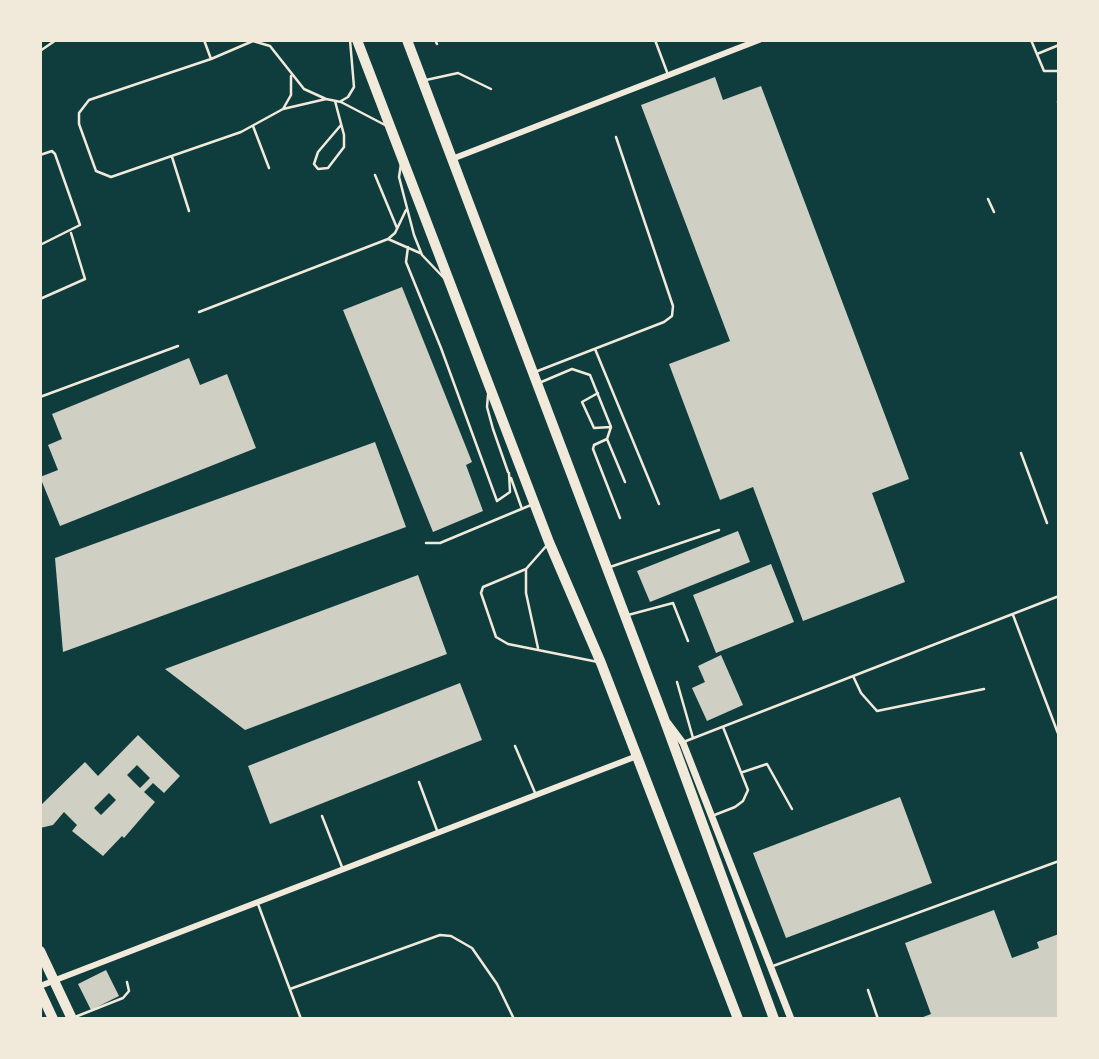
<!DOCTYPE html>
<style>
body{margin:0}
#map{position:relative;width:1099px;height:1059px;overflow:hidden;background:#0f3d3e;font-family:"Exo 2",sans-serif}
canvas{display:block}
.frame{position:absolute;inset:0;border:42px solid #f1e9da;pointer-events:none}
</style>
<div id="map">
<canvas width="1099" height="1059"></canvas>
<div class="frame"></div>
</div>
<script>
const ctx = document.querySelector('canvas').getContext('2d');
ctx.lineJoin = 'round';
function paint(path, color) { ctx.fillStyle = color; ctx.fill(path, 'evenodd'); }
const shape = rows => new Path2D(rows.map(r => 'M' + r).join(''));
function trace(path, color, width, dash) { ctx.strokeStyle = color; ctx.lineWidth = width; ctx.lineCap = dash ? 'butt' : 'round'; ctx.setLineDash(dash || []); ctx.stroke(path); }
const building = shape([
 [715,77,723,100,761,86,909,479,872,493,905,582,803,621,753,487,720,500,669,364,730,341,641,105],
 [402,287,472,462,466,465,483,511,433,532,343,310],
 [189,358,200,385,227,374,256,448,60,526,40,477,58,470,48,445,62,439,52,414],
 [375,442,406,527,63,652,55,558],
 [738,531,750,562,650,602,637,571],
 [771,564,794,622,716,653,693,595],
 [418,575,447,654,245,730,165,669],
 [721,655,743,705,707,721,692,688,705,682,698,666],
 [460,683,482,740,270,824,248,766],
 [138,735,180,776,164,793,153,783,144,792,155,802,124,838,122,836,103,856,72,831,77,825,64,812,53,825,40,828,40,806,85,762,98,776],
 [137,765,150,778,140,788,127,775],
 [109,793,116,800,101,815,94,808],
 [900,797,932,883,786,938,753,853],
 [994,910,1012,958,1039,948,1037,942,1059,934,1059,1019,918,1019,931,1014,905,943],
 [106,970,119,996,91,1010,78,984]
]);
const service = shape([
 [204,40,211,59],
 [435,40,437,44],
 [655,40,667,72],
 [1031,40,1044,71,1059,71],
 [40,51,56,40],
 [1037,54,1059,45],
 [426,80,458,73,491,89],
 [326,99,283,109,241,132,111,177,96,171,79,124,79,113,89,100,211,59,253,41,270,46,304,89,326,99,341,102,385,125],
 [335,101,344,135,344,147,328,168,318,169,314,164,318,152,341,125],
 [341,101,348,97,354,87,350,40],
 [1058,102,1059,101],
 [283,109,291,95,291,76],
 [253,126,269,168],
 [40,155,52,151,55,154,80,225,40,245],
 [172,157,189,211],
 [401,164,399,177,414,235,422,255,444,278],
 [375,175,397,228],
 [988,199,994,212],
 [388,239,420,253],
 [408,247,406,262,441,348,497,501,510,492,509,473],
 [40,299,85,279,71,233],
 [199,312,388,239,395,233,406,210],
 [595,349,659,504],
 [535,372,664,322,672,316,673,306,616,137],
 [539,383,572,369,590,375,611,427,607,439,594,445,593,449,620,518],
 [598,393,582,402,594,428,611,427],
 [488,395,487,407,493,429,508,472],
 [40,397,178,346],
 [607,439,625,482],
 [1021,453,1047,523],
 [511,478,522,509],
 [426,543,440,543,531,505],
 [548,544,526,569,483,587,481,593,496,637,508,644,598,662],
 [610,567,719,530],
 [526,569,526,593,538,648],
 [628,615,673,603,688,641],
 [1013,615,1059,736],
 [853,676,861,693,877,711,984,689],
 [677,682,693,738],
 [686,741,1059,596],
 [515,746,536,795],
 [743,772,767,764,792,809],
 [419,782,438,833],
 [322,816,342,867],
 [712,816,735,807,743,801,748,790,723,727],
 [258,904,301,1019],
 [773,966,1059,861],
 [290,989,440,935,451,936,472,948,497,984,514,1019],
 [868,990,878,1019],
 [75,1017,123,998,129,991,127,982]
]);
const minor = shape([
 [452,159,759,40],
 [40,986,637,756]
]);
const tertiary = shape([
 [668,723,683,743,791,1019]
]);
const primary = shape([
 [357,40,549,542,601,663,738,1019],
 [407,40,663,716,774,1019],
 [40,951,72,1019],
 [40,991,53,1019]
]);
paint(building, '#cfcfc3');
trace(service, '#f1e9da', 2.5);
trace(minor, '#f1e9da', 6);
trace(tertiary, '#f1e9da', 7);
trace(primary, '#f1e9da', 10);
</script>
